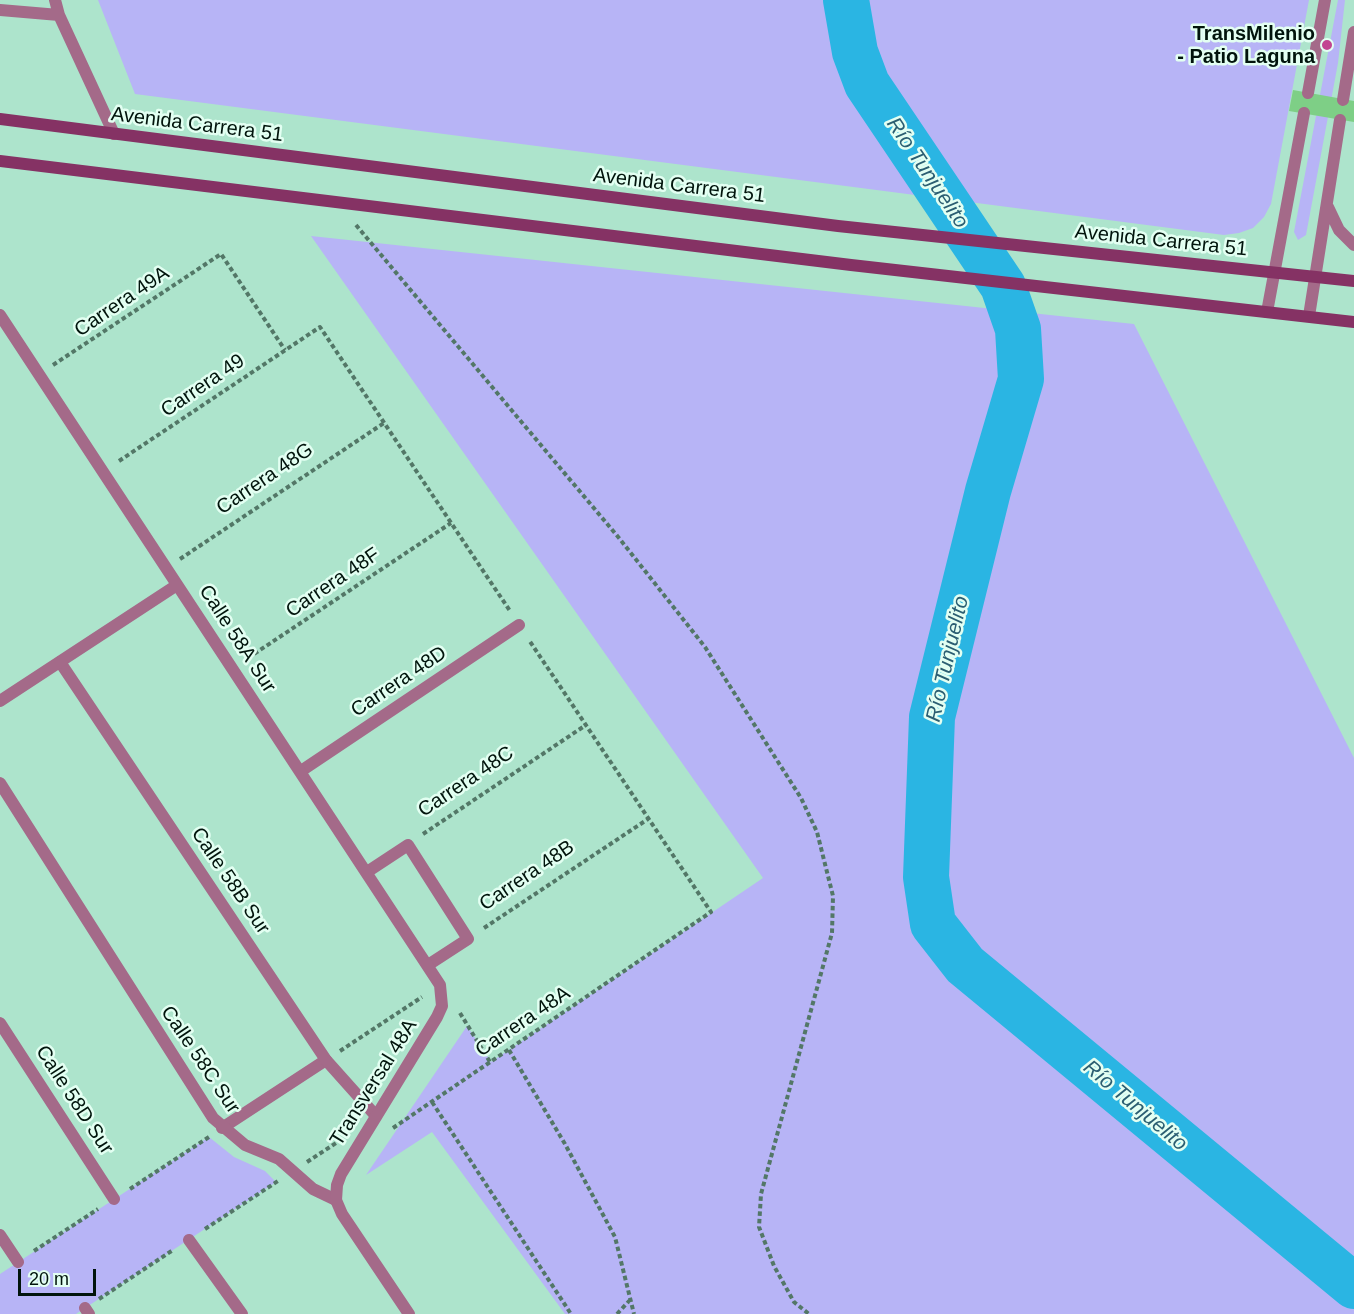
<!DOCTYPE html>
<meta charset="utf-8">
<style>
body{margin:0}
#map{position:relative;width:1354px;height:1314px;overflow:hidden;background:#ade4cc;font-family:Arial,sans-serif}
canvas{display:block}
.scale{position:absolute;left:18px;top:1269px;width:78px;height:27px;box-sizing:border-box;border:3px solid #01140c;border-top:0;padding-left:8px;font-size:18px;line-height:21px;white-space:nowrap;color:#01140c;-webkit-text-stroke:4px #e3fff2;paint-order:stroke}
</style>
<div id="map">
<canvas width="1354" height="1314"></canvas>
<div class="scale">20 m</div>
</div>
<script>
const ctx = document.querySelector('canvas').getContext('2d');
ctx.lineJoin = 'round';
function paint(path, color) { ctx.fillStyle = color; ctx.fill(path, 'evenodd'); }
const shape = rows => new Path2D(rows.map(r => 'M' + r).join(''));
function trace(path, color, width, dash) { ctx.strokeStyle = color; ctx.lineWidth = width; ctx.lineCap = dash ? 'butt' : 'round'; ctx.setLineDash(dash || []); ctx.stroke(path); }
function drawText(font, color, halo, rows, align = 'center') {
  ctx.font = font + ' Arial,sans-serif'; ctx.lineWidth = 5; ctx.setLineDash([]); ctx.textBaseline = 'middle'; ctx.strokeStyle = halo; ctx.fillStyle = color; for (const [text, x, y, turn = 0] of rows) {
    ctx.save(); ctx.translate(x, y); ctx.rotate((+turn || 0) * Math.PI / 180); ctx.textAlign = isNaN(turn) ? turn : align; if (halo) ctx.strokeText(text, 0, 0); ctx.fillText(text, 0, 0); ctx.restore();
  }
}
const green = shape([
 [98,0,1309,0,1271,204,1264,217,1253,228,1239,233,1224,235,135,94],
 [1338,0,1345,0,1338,63,1306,235,1298,240,1294,232],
 [311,236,1134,324,1354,758,1354,1314,565,1314,432,1132,366,1175,467,1026,491,1062,763,878],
 [209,1137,234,1157,265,1171,276,1182,76,1314,0,1314,0,1274]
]);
const river = shape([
 [846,0,855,52,867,84,1003,286,1018,329,1021,379,988,491,932,717,926,877,933,924,965,965,1354,1286]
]);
const building = shape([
 [1293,90,1354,101,1354,122,1289,111]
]);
const path = shape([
 [356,225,619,538,705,647,801,798,817,832,833,896,832,933,761,1194,759,1227,774,1266,794,1302,809,1314],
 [53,365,221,254,285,350],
 [119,461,320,327,510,611],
 [180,559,384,423],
 [248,658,451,523],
 [423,834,586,725],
 [484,928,648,819],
 [460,1013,490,1062],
 [509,1050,565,1144,615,1237,634,1314],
 [340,1051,422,997],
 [432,1102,571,1314],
 [393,1128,711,912,529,640],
 [307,1162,336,1143],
 [130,1189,209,1137],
 [205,1229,278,1181],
 [34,1251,98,1209],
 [99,1299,173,1250],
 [617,1314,630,1300]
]);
const service = shape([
 [55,0,59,15],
 [0,10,59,15,114,134],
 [1308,93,1325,0],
 [1343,100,1354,32],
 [1328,207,1339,230,1354,245],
 [1267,312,1304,113],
 [1309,316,1340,120],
 [367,872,408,845,468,939,428,965],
 [222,1128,326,1060]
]);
const minor = shape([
 [60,662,326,1060,376,1116],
 [301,771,519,625],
 [0,783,213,1118,245,1145,279,1159,313,1189,336,1200],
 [0,1023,114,1199],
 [0,1235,18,1262],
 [189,1240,242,1314],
 [85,1308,89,1314]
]);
const tertiary = shape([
 [0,315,440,985,442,1006,437,1017,341,1174,337,1185,336,1200,342,1214,409,1314],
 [0,701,177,585]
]);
const secondary = shape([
 [0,119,838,226,1354,281],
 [0,161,851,265,1354,322]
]);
const markers = [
 [1327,45,6,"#c24491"]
];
const poiNames = [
 ["TransMilenio",1315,34],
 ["- Patio Laguna",1315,57]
];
const streetNames = [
 ["Avenida Carrera 51",197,125,7],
 ["Avenida Carrera 51",679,186,7],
 ["Avenida Carrera 51",1161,241,6],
 ["Carrera 49A",122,302,-34],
 ["Carrera 49",203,386,-34],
 ["Carrera 48G",265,479,-34],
 ["Carrera 48F",333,583,-34],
 ["Calle 58A Sur",237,639,57],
 ["Carrera 48D",399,682,-34],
 ["Carrera 48C",466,782,-34],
 ["Carrera 48B",527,876,-34],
 ["Calle 58B Sur",230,881,56],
 ["Carrera 48A",523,1022,-34],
 ["Calle 58C Sur",200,1060,56],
 ["Transversal 48A",374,1083,-58],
 ["Calle 58D Sur",74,1100,57]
];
const waterNames = [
 ["Río Tunjuelito",927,173,56],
 ["Río Tunjuelito",948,659,-77],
 ["Río Tunjuelito",1135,1106,40]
];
paint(green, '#b7b4f6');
trace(river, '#2ab5e3', 46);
paint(building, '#7ecf86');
trace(path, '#537767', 4, [4.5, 3]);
trace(service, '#a46a89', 12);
trace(minor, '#a46a89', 12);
trace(tertiary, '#a46a89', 12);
trace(secondary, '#853264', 12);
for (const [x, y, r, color] of markers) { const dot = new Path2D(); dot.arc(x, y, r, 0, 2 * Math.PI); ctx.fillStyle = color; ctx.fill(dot); trace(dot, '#e3fff2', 2); }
drawText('bold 20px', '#01140c', '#e3fff2', poiNames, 'right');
drawText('20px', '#01140c', '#e3fff2', streetNames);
drawText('italic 21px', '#2b5e72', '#e3fff2', waterNames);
</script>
